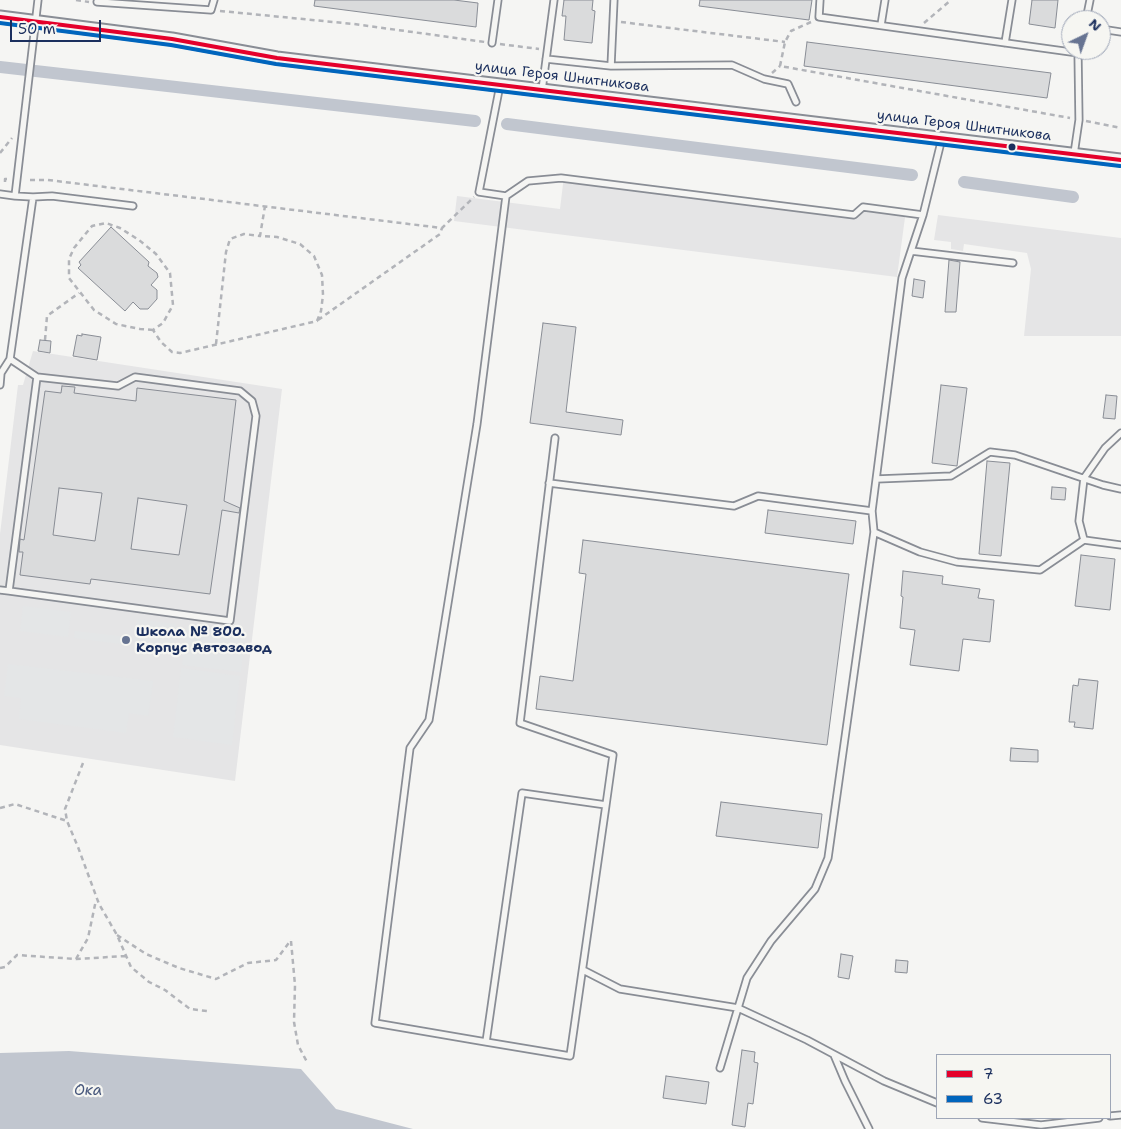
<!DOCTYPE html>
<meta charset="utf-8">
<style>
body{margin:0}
#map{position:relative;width:1121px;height:1129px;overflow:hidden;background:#f5f5f3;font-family:"Shantell Sans",sans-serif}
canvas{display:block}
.legend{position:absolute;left:936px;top:1054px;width:175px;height:65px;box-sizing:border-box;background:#f6f6f2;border:1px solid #9ea6b7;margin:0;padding:6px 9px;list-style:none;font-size:15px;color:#1b2f5e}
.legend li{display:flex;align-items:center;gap:10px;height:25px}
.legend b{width:25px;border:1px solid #9ea6b7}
.north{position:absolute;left:1061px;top:10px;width:50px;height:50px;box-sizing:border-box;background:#f6f6f2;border:1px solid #9ea6b7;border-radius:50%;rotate:42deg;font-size:14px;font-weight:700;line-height:20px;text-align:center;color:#1b2f5e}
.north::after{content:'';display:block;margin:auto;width:18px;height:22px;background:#677492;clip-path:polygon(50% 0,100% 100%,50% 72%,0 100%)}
.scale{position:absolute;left:10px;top:20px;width:91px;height:22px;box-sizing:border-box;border:2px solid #1b2f5e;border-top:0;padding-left:6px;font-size:15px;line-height:18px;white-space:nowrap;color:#1b2f5e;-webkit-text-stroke:4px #f6f6f2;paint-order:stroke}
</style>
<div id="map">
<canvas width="1121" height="1129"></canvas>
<ul class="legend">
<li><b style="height:6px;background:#e4002b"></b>7</li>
<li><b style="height:6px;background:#0065bd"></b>63</li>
</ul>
<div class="north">N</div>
<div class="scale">50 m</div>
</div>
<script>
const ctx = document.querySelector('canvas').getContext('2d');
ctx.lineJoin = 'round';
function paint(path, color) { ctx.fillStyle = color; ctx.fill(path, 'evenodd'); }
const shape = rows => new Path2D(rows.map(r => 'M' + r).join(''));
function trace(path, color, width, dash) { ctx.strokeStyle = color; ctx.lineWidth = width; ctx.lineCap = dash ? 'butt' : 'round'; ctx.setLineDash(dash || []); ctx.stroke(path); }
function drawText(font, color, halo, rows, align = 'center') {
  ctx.font = font + ' "Shantell Sans",sans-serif'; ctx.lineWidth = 4.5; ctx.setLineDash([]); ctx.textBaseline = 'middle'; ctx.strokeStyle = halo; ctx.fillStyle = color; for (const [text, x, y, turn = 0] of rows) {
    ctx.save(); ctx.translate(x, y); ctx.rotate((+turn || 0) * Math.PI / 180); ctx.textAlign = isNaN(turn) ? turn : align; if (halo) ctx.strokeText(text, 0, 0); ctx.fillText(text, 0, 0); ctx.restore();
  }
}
const built = shape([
 [564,176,860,214,861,205,906,210,897,277,454,221,457,196,560,209],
 [938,215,1121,238,1121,336,1024,336,1031,269,1027,253,964,244,963,251,951,249,951,242,934,240],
 [33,351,282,389,235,781,0,745,0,534,18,385,23,385]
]);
const green = shape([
 [23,606,71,612,68,637,20,631],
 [137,619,176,624,173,649,134,644],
 [187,626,245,633,241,672,182,665],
 [75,631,129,637,128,645,74,638],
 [8,664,153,681,148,716,129,713,126,733,19,719,21,698,4,696],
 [181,668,240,676,232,745,173,737]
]);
const water = shape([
 [69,1051,301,1069,336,1109,413,1129,0,1129,0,1053]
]);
const canal = shape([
 [0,67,475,121],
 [507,124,912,175],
 [964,182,1073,197]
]);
const building = shape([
 [315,0,454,0,478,3,476,27,314,6,315,0],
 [564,0,593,0,592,10,595,11,592,43,564,40,566,16,562,16,564,0],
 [700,0,812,0,809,20,699,6,700,0],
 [1032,0,1058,0,1055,28,1029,24,1032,0],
 [807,42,1051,73,1047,98,804,66,807,42],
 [111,227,149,262,148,266,157,273,158,277,151,285,157,290,157,299,148,309,140,309,133,302,125,311,78,268,81,265,79,262,111,227],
 [949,260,960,262,956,312,945,312,949,260],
 [914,279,925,281,923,298,912,296,914,279],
 [543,323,576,327,566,412,623,420,621,435,530,423,543,323],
 [82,334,101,337,97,360,73,356,77,335,82,336,82,334],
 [40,340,51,341,50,353,38,351,40,340],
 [941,385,967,388,957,466,932,463,941,385],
 [62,386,75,387,74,393,136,401,137,388,236,400,224,501,240,508,239,513,222,510,210,594,91,579,90,584,20,575,23,552,19,552,20,539,24,540,45,391,61,393,62,386],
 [59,488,102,493,95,541,53,535,59,488],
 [138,498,187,505,179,555,131,549,138,498],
 [1106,395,1117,396,1115,419,1103,418,1106,395],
 [987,461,1010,463,1001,556,979,554,987,461],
 [1052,487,1066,488,1065,500,1051,499,1052,487],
 [768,510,856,521,853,544,765,533,768,510],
 [583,540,849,574,827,745,536,709,540,676,573,681,586,574,579,573,583,540],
 [1081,555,1115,559,1110,610,1075,606,1081,555],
 [903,571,943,576,942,584,980,589,978,598,994,600,990,642,963,639,959,671,910,665,915,630,900,628,903,597,901,596,903,571],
 [1079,679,1098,681,1093,729,1074,727,1075,722,1069,722,1073,685,1078,686,1079,679],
 [1011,748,1038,750,1038,762,1010,761,1011,748],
 [721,802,822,814,818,848,716,836,721,802],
 [841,954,853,956,849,979,838,977,841,954],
 [896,960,908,961,907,973,895,972,896,960],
 [742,1050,755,1052,754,1062,758,1063,753,1104,748,1103,745,1127,732,1125,742,1050],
 [666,1076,709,1082,706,1104,663,1098,666,1076]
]);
const path = shape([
 [76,0,89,2],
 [220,11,354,24,485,42],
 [621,22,785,42],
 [811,22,791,31,785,42,780,66,1070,118],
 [924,23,951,0],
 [500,44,539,49],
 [772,73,780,66],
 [1086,121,1121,128],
 [0,153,12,138],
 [30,180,48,180,442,228,474,197],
 [5,182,5,179,9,179],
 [318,320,440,234,442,228],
 [153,330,140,329,116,324,94,310,69,278,69,259,74,248,92,226,106,223,120,228,139,240,156,254,170,273,173,305,163,323,153,330,161,342,172,352,180,353,317,321,321,311,323,295,322,275,314,256,300,244,277,237,260,236,265,206],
 [45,340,47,316,79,293],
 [216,344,226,252,230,239,244,234,260,236],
 [83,763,65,809,67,821,78,847,99,904,117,935,131,967,149,982,165,990,190,1009,207,1011],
 [0,808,15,804,67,821],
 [117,935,146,954,179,968,216,979,248,963,276,960,291,940],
 [291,941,295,985,294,1022,298,1045,307,1062],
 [76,959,88,938,96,900],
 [0,968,5,967,17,955,76,959,126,956]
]);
const service = shape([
 [820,0,819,17,1078,53,1079,120,1074,154],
 [97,2,211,10,214,0],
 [1086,20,1090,0],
 [881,25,885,0],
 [1101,29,1121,32],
 [492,43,498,0],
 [1005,43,1012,0],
 [546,59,611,66,614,0],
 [611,66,732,65,764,79,788,84,796,102],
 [500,85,479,192,506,196,528,181,561,178,854,215,863,207,923,215],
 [542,90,554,0],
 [0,194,15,196,38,0],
 [33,197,52,196,133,206],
 [911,251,1013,263],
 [10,359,37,377,118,386,135,377,240,391,252,401,256,416,230,621,9,591,37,377],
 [0,385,1,373,10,359,33,197,15,196],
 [555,438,520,723,613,755,606,805],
 [877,479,951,476,990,452,1015,455,1103,485,1121,489],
 [549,483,734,506,758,496,872,511],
 [874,532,920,552,957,562,1040,570,1084,540,1121,545],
 [1084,540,1079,521,1084,478,1105,448,1121,433],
 [0,590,9,591],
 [583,970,620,989,738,1008,807,1040,884,1081,937,1103],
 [486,1042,522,793,606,805,570,1056,486,1042,375,1023,410,748,429,720,477,424,506,196],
 [834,1055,845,1081,869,1129],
 [720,1068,747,978,771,941,815,889,828,858,874,532,872,511,902,278,923,215,942,138],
 [1110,1116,1121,1115],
 [982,1118,1041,1125,1099,1118]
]);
const minor = shape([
 [0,17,172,39,277,58,1121,160]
]);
const bus1 = shape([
 [0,17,172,39,277,58,1121,160]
]);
const bus2 = shape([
 [0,23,171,45,276,64,1120,166]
]);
const markers = [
 [1012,147,4.5,"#1b2f5e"],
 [126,640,5,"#677492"]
];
const streetNames = [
 ["улица Героя Шнитникова",562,77,7],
 ["улица Героя Шнитникова",964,126,7]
];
const poiNames = [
 ["Школа № 800.",136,632],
 ["Корпус Автозавод",136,648]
];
const waterNames = [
 ["Ока",88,1091]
];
paint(built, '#e5e5e6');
paint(green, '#e4e6e7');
paint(water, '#c1c6cf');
trace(canal, '#c1c6cf', 12);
paint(building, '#dadbdc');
trace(building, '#898d95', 1);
trace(service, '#898d95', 9);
trace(minor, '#898d95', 15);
trace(path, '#b2b4b9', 2.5, [5, 4]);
trace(service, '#f5f5f3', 5.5);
trace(minor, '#f5f5f3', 11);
trace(bus1, '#e4002b', 4);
trace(bus2, '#0065bd', 4);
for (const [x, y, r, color] of markers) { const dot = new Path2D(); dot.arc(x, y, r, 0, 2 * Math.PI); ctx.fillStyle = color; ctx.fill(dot); trace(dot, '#f6f6f2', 2); }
drawText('14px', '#1b2f5e', '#f6f6f2', streetNames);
drawText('bold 14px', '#1b2f5e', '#f6f6f2', poiNames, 'left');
drawText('italic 15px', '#46567b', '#f6f6f2', waterNames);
</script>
